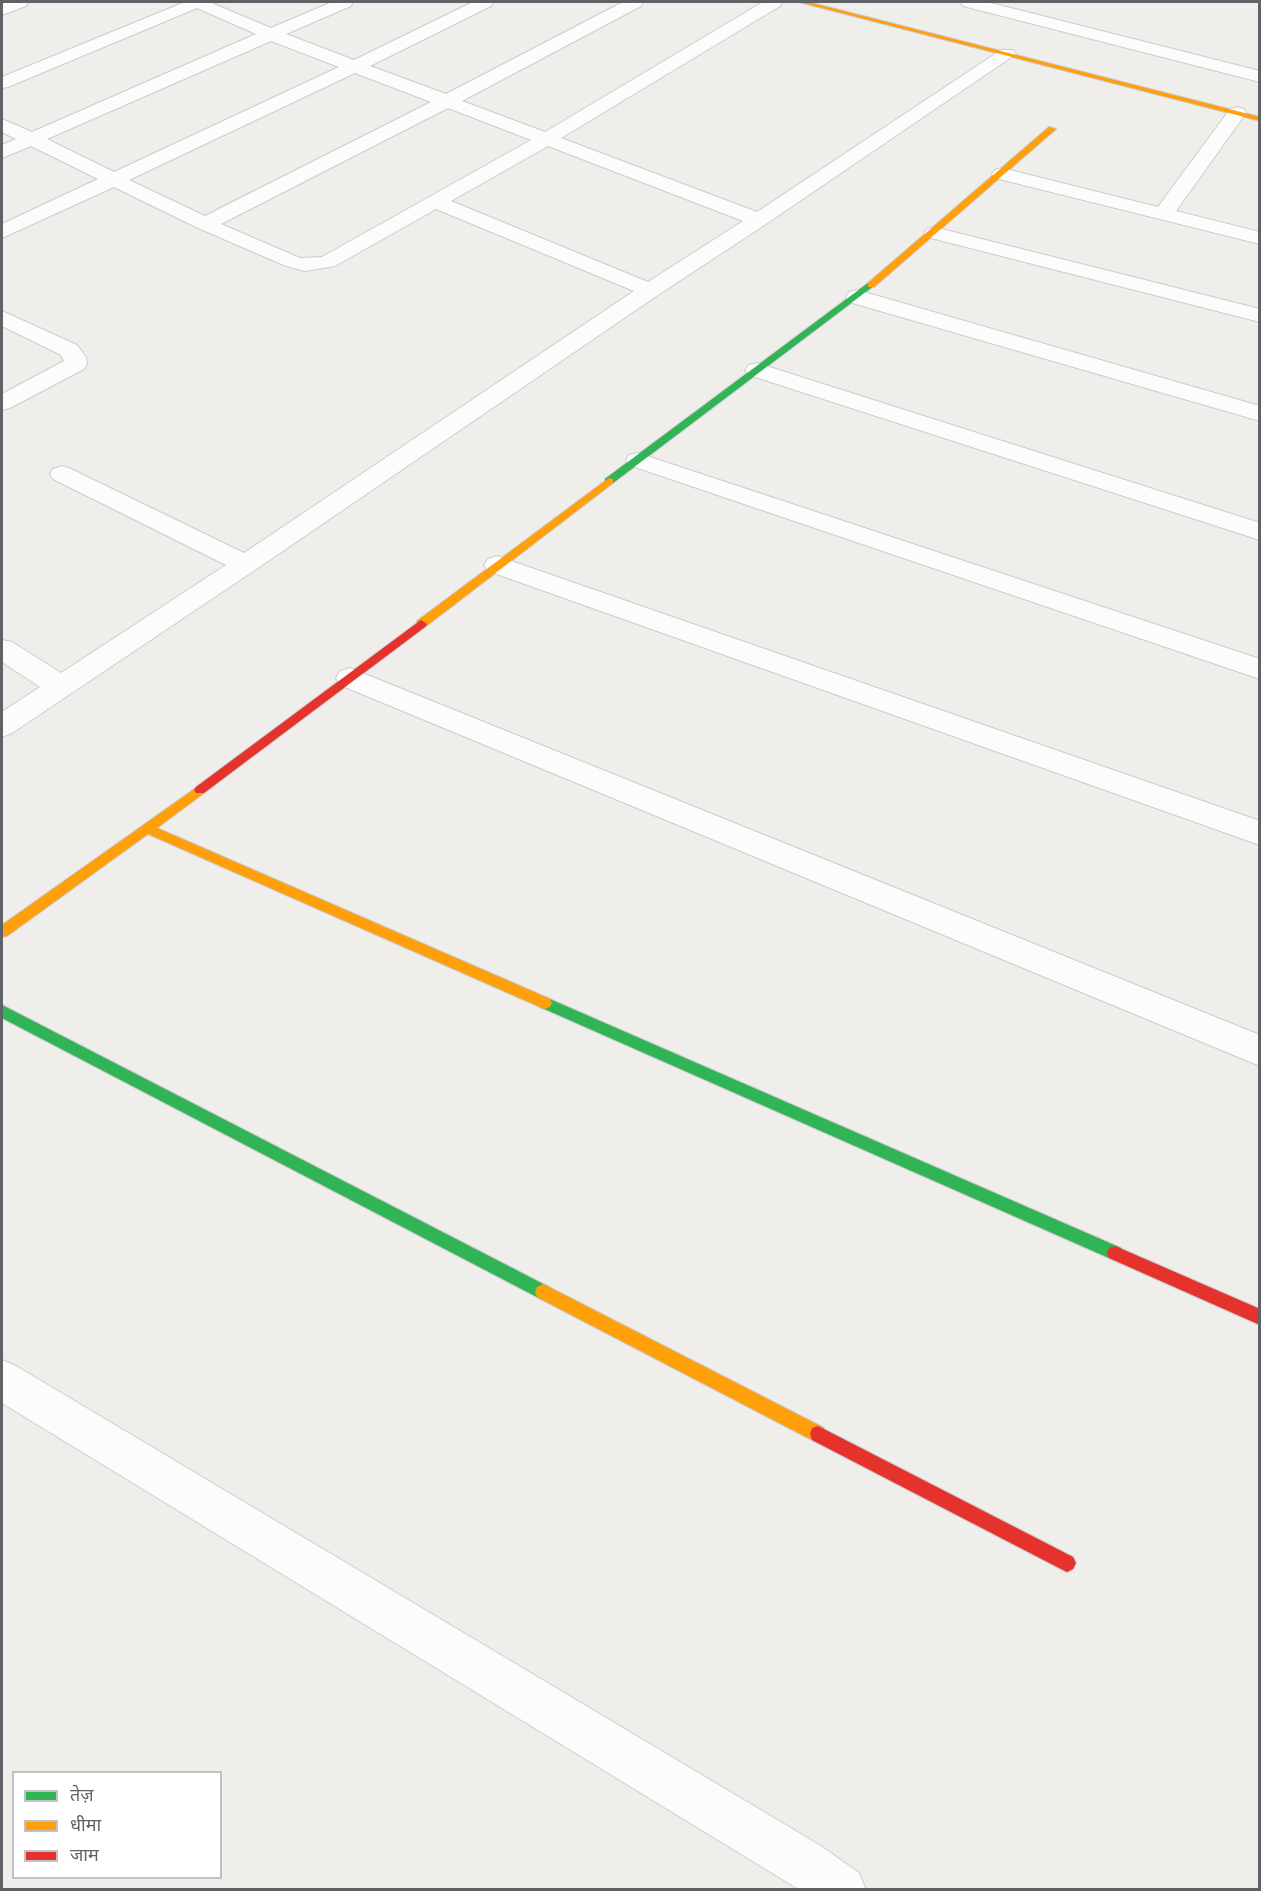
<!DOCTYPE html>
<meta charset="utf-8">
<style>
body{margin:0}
#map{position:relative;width:1261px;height:1891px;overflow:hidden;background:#efeeea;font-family:"Alegreya Sans","Noto Sans Devanagari",sans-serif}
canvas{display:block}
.frame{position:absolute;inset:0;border:3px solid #5f6368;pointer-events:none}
.legend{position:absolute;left:12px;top:1771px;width:210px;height:108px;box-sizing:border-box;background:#fff;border:2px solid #bfc1c3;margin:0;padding:8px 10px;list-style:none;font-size:18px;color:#5f6368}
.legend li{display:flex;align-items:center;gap:12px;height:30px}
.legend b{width:30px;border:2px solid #bfc1c3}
</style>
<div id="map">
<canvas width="1261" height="1891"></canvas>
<div class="frame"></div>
<ul class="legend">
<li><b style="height:8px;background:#30b455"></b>तेज़</li>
<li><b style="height:8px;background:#ff9f0a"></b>धीमा</li>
<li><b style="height:8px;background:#e5322d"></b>जाम</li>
</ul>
</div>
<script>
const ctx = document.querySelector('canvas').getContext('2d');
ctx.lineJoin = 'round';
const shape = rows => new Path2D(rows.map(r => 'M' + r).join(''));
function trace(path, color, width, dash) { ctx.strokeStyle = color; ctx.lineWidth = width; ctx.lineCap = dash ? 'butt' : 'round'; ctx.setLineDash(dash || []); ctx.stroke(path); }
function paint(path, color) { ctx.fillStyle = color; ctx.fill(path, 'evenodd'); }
const street = shape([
 [7,2,28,2,26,6,2,15,2,4,7,2],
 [185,2,209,2,271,28,332,2,353,2,351,6,286,34,354,60,473,2,493,2,491,6,370,66,446,94,623,2,643,2,641,6,462,101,545,132,763,2,782,2,780,6,561,138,757,212,1001,50,1013,50,1016,54,766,224,658,295,255,570,12,733,2,737,2,712,40,687,2,662,2,640,12,642,61,673,226,565,53,479,50,474,53,469,62,466,71,469,244,553,634,291,436,209,335,266,305,271,286,266,198,228,114,187,2,238,2,224,98,179,31,146,2,158,2,145,16,139,2,132,2,119,32,132,256,34,197,8,8,87,2,88,2,77,185,2],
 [271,41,339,67,114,172,47,139,271,41],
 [355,73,431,102,205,216,129,180,355,73],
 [448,108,531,140,322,257,300,258,221,224,448,108],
 [548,146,743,221,648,282,451,201,548,146],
 [961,2,987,2,1260,71,1260,82,963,6,961,2],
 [1237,107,1244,109,1246,113,1176,211,1260,232,1260,244,995,178,992,174,995,170,1002,168,1158,207,1230,109,1237,107],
 [934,227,1260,309,1260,322,927,237,924,233,927,229,934,227],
 [857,290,1260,406,1260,421,849,302,846,297,849,292,857,290],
 [2,311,77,345,86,357,87,364,84,369,10,408,2,410,2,394,64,361,61,355,2,326,2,311],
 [757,363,1260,523,1260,540,749,375,745,370,749,365,757,363],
 [638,453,1260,659,1260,679,629,465,626,460,629,455,638,453],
 [497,556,1260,821,1260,845,488,571,484,565,488,559,497,556],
 [350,668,1260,1035,1260,1066,340,685,336,678,340,671,350,668],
 [2,1360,16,1366,821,1846,859,1873,866,1890,800,1890,2,1403,2,1360]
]);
const fast = shape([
 [868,283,875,285,613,483,605,483,605,479,868,283],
 [545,997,1121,1248,1123,1253,1121,1258,1115,1260,1109,1258,540,1007,538,1003,540,999,545,997],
 [2,1005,549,1287,551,1292,549,1297,543,1300,537,1297,2,1018,2,1005]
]);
const slow = shape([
 [799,2,808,2,1260,117,1260,121,799,2],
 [1049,127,1056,129,874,287,868,287,868,283,1049,127],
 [609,478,613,479,613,483,425,627,417,627,417,621,609,478],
 [200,785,206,790,204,793,157,828,550,999,552,1003,550,1007,545,1009,540,1007,148,834,7,936,2,937,2,925,200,785],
 [543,1284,824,1428,826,1434,824,1440,818,1442,812,1440,537,1297,535,1292,537,1287,543,1284]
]);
const jam = shape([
 [421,620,427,624,425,627,204,793,196,793,194,790,196,787,421,620],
 [1115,1246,1260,1309,1260,1325,1109,1258,1107,1253,1109,1248,1115,1246],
 [818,1426,1073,1557,1076,1563,1073,1569,1067,1572,1061,1569,812,1440,810,1434,812,1428,818,1426]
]);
trace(street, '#cbcccc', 2);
trace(fast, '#cacacb', 2);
trace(slow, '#cacacb', 2);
trace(jam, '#cacacb', 2);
paint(street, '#fdfcfc');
paint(fast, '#30b455');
paint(slow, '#ff9f0a');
paint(jam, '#e5322d');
</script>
